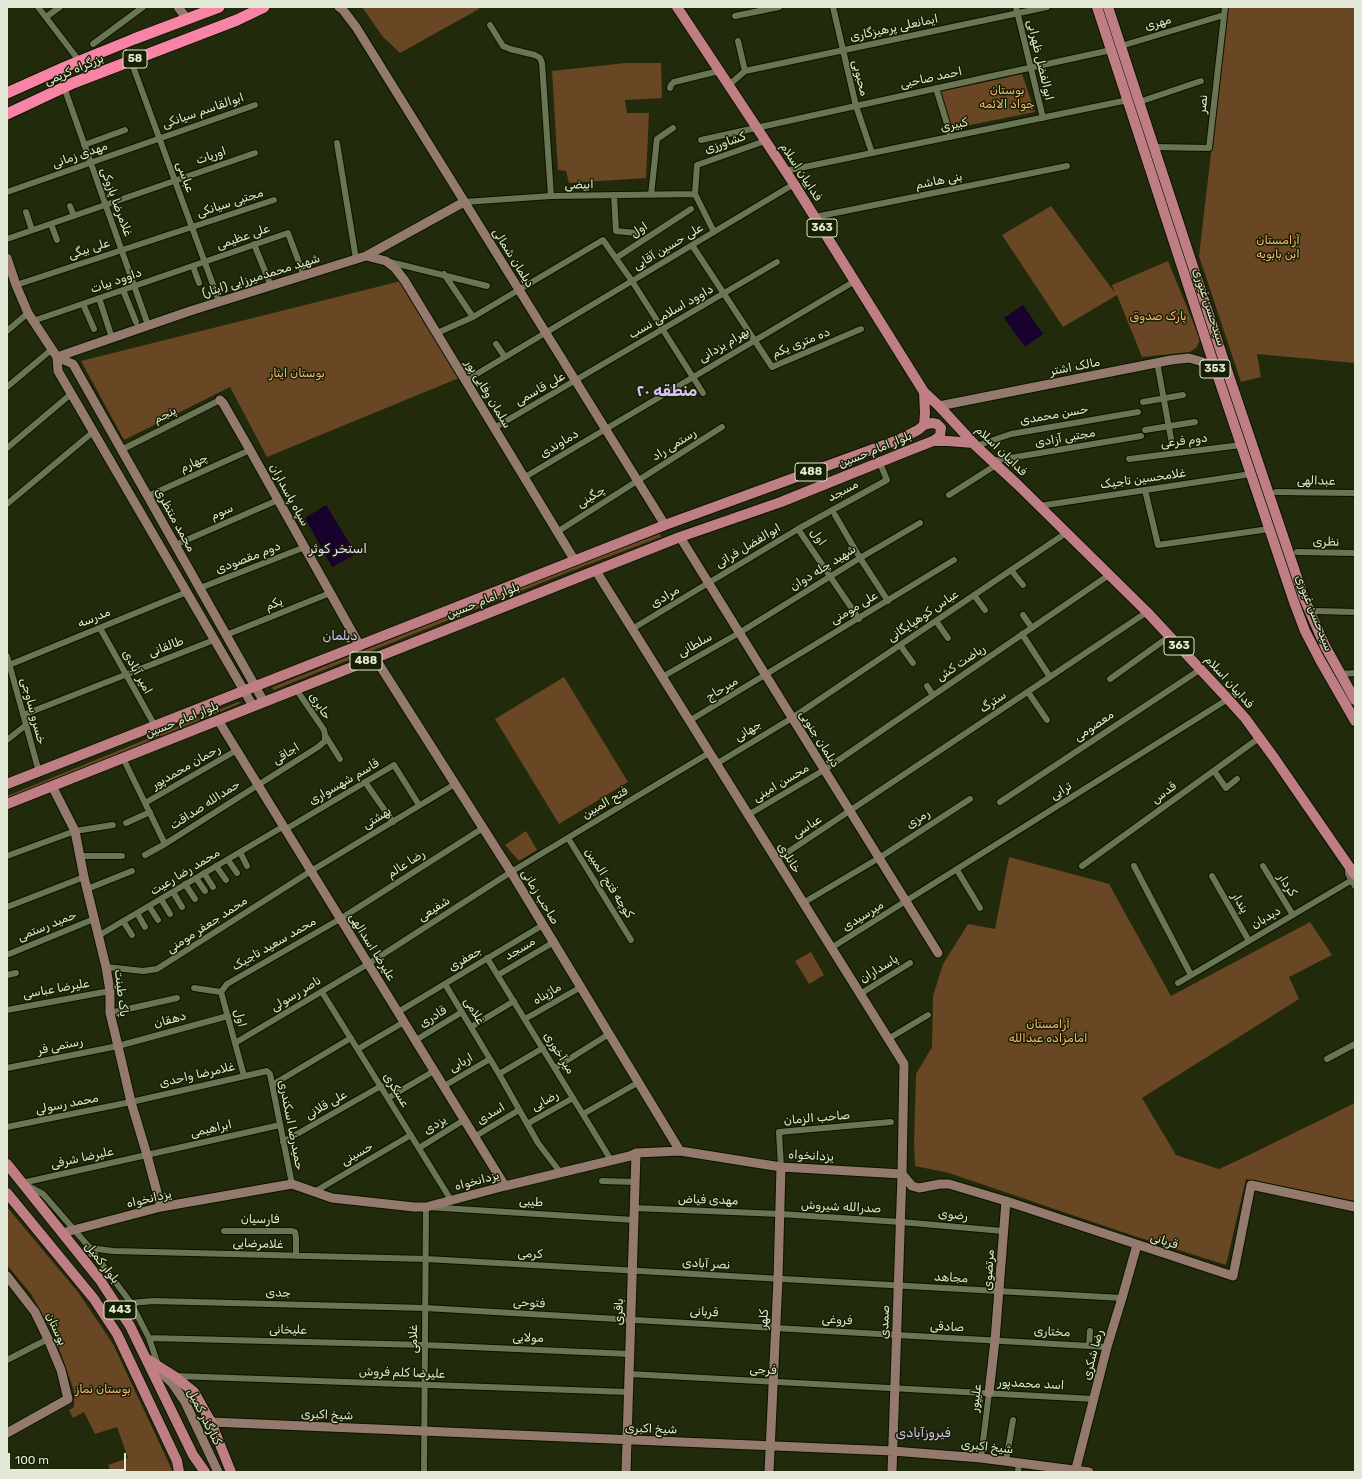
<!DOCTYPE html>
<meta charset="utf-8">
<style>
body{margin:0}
#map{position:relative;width:1362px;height:1479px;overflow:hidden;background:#212a0a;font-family:Rubik,sans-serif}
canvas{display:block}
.frame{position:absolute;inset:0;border:8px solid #e2e9d6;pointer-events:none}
.scale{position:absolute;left:8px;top:1453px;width:118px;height:18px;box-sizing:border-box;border:2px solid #e2e9d6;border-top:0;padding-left:5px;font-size:12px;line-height:14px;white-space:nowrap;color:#e2e9d6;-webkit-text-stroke:3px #182002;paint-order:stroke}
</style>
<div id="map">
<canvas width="1362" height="1479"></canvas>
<div class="frame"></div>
<div class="scale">100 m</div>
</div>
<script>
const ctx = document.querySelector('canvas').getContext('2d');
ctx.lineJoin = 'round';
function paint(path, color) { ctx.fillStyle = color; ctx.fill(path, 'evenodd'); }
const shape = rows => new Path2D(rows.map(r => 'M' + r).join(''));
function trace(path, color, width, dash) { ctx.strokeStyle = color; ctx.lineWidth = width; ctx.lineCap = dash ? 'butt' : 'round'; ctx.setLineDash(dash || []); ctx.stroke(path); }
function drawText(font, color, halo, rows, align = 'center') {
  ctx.font = font + ' Rubik,Cairo,sans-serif'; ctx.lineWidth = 3; ctx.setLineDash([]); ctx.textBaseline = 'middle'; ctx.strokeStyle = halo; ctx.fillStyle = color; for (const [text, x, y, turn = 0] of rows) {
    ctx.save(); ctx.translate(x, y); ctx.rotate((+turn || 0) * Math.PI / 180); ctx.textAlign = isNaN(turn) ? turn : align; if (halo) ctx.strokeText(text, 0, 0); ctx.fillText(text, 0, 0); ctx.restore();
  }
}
const green = shape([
 [362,7,479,7,479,9,400,53,383,37],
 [1228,7,1355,7,1355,363,1257,354,1261,377,1241,382,1199,256],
 [625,63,661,63,662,98,625,100,627,113,649,113,646,178,569,183,566,171,558,170,552,71],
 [1022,74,1035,112,950,129,939,92],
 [1051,206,1115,293,1112,285,1168,261,1200,339,1197,347,1190,352,1142,357,1117,295,1063,327,1002,235],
 [401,281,459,378,267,457,230,387,124,440,81,361],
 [660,534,661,537,571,571,291,683,274,690,272,688,273,687,596,557],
 [564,677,628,782,559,824,495,719],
 [238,702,241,703,7,800,7,796],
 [526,831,537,850,519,861,505,845],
 [1009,857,1109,884,1171,996,1310,922,1332,955,1289,977,1299,999,1142,1098,1176,1155,1219,1169,1247,1156,1355,1103,1355,1201,1246,1179,1226,1265,1128,1234,949,1173,915,1166,914,1143,916,1074,932,1047,933,996,943,964,968,924,995,929],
 [811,952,824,975,809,984,795,961],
 [7,1207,78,1292,113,1344,173,1472,111,1472,108,1465,128,1458,117,1427,95,1434,84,1412,73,1418,69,1410,74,1407,74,1391,55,1337,31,1294,7,1265]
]);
const water = shape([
 [1023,305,1043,334,1025,347,1004,318],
 [326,505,356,554,332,567,305,518]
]);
const street = shape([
 [38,7,80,62],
 [833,7,856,106,872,153],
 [1016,7,1043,118],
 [735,16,779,7],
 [46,17,60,7],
 [490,25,503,46,510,49,535,55,540,58,542,63,551,196],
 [738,41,745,71],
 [93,44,143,7],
 [1121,46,1224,15],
 [131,61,219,301],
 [729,85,745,71,1047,7],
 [64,87,148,325],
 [670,88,671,85,674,82,719,71],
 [936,88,951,137],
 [1139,102,1201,81],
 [701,140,1111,50],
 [337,143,356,259],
 [84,145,125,130],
 [1154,147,1209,148,1225,7],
 [785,171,1128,100],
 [7,192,255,105],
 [695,194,697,165,765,141],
 [695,194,714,232],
 [614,195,616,231,636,233],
 [651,195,657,139,673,128],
 [464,202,551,196,695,194],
 [70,206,74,216],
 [26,212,32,230],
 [815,217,1067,166],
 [51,224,57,240],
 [7,239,255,153],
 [254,244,271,286],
 [692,245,772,367,861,329],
 [616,258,691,209],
 [390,262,487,286],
 [193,266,199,283],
 [444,274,473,317],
 [16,285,274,200],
 [123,290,136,322],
 [99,298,112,338],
 [83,304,94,329],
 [33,321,288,233,304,276],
 [7,331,28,313],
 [437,333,473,317,603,240,632,281,703,393],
 [496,344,505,357],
 [1157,362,1172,444],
 [465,381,794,184],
 [7,387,51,350],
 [1143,402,1183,395],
 [494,428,777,262],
 [1145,430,1195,422],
 [976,446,1011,434,1138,412],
 [7,448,71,394],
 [121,450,220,400],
 [1129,459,1241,445],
 [992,461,1141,436],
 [525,477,855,281],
 [1145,490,1158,545,1269,529],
 [1276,492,1355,493],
 [949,495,996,465],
 [148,496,250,450],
 [7,504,93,432],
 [1039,506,1251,474],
 [835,515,860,558,888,601],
 [798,529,859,619],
 [557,532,722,427],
 [175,545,278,500],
 [1297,552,1355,553],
 [1011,570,1023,585],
 [200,588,305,547],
 [974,595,985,610],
 [1316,611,1355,612],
 [1023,615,1032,628],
 [936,621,948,638],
 [100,628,155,726],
 [632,629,798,529,887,480,882,468],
 [1022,634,1050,677],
 [226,635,330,593],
 [900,645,913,663],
 [7,656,39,772],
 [9,665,187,592],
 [1340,674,1355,673],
 [662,677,739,633,860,558,920,523],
 [1110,679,1170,636],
 [927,686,933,695],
 [1028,692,1047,720],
 [23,715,214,640],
 [689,721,954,560],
 [325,735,340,759],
 [7,740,26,725],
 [123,758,165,844],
 [716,764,792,718,1066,533],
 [1214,771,1226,788,1237,779],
 [365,782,393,822],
 [1000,802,1201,669],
 [145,803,237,750],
 [748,815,824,770,1109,575],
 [126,823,150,812],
 [286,829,394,765,419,805],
 [568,838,631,940],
 [240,852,247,866],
 [145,855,165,844,318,747,325,741,325,735,324,730,296,689],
 [7,856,75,831,113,825],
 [80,856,122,856],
 [228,860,237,873],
 [776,860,1147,612],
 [216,866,226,880],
 [1082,866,1259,738],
 [1134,866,1191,975],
 [1263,866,1293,915],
 [1348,867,1348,874,1355,886],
 [957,870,980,908],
 [204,873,213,887],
 [1212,876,1249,941],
 [196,878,205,891],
 [185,884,195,899],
 [87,889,132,871],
 [173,892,182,907],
 [161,899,170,914],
 [803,903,879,858,970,799],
 [149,906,158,920],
 [7,907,84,877],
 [137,913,145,927],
 [123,921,132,935],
 [98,936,284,826],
 [831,948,1228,699],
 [9,954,94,919],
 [487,958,611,1160],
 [106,967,143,971,157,969,311,871,455,784],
 [7,975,16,973],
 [498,975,554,942],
 [1178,983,1352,880],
 [445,984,499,1074,538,1143,560,1172],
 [194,988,221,992],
 [221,992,227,984,340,919,483,828],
 [221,992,244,1076],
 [322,992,451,1200],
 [860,994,910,963],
 [7,1010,110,991],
 [398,1012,543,925],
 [110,1013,177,998],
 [525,1019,581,987],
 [471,1027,514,1001],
 [888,1039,928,1015],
 [416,1040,462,1012],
 [235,1043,368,964,511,872,709,753],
 [358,1049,404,1022],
 [1327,1059,1355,1044],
 [7,1068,118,1046,228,1016],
 [555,1068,609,1034],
 [499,1074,543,1048],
 [272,1085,351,1038],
 [444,1086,490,1059],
 [388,1098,434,1071],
 [583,1114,639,1082],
 [527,1124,573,1098],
 [7,1127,131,1102,267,1071,270,1074,292,1184],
 [474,1137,519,1110],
 [283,1142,381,1086],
 [419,1148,464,1120],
 [781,1167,779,1132,891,1122],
 [602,1181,635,1182],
 [22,1183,280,1125],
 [28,1186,43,1194,57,1210,90,1248,131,1303,149,1338,158,1365],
 [314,1192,411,1135],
 [634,1208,780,1214,901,1222,1003,1231],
 [224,1231,292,1231,295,1232,296,1237,296,1256],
 [90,1248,113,1251,426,1259,1122,1298],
 [131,1303,153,1301,425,1308,1107,1347],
 [149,1338,425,1345,630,1354],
 [1089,1346,1090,1331],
 [7,1360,48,1339],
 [629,1374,1094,1399],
 [176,1376,628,1392],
 [981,1458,989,1393],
 [1006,1461,1013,1420],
 [424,1472,426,1207,634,1220],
 [1018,1472,1019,1462]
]);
const secondary = shape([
 [178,7,187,19],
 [339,7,343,10,356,27,665,525],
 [366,256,386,261,395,268,405,281,575,561],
 [7,258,16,285,28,313,57,357,73,364,264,702],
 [57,357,190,311,366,256,464,202],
 [57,357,58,371,253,706],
 [220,400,223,403,250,450,360,646],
 [939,406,1171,360,1189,358,1203,362,1215,368],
 [680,537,938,953],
 [596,571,904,1064,902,1174,892,1472],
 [375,658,511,872,680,1151],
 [218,720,505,1186],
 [52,786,75,831,84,877,106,967,110,991,110,1013,118,1046,131,1102,147,1155,161,1207],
 [902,1174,912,1186,919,1188,940,1184,949,1184,1006,1201,1233,1276,1251,1185,1355,1207],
 [62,1233,161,1207,292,1184,332,1198,414,1207,426,1207,505,1186,630,1156,636,1153,680,1151,781,1167,902,1174],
 [7,1276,35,1312,48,1339,61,1370,68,1399,7,1433],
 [156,1368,172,1383,185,1402,218,1472],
 [989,1393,995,1340,1006,1201],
 [211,1422,893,1451,981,1458,1089,1472],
 [626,1472,636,1153],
 [769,1472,778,1279,781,1167],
 [1075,1472,1107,1347,1122,1298,1137,1245]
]);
const primary = shape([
 [677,7,794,184,924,392,939,406,976,446,1017,484,1147,612,1228,699,1245,718,1275,759,1355,875],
 [1097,7,1215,368,1294,602,1305,631,1320,660,1355,721],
 [1108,7,1225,364,1304,598,1325,646,1355,700],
 [924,425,932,423,937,424,941,428,940,436,933,441],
 [7,784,665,525,898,440,918,430,924,425,925,413,924,392],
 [7,804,680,537,781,502,910,450,933,441,948,441,973,443],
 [7,1164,100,1280,130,1326,193,1455,205,1472],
 [7,1193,94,1299,117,1334,177,1461,179,1472],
 [147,1359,174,1376,194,1392,211,1422,231,1472]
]);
const highway = shape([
 [7,93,65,67,134,39,219,7],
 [7,114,73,83,237,20,264,7]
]);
const shields = [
 [135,59,24],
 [822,228,30],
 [1215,369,30],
 [811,472,32],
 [1179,646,30],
 [366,661,32],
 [120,1310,32]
];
const shieldNames = [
 ["58",135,59],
 ["363",822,228],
 ["353",1215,369],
 ["488",811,472],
 ["363",1179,646],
 ["488",366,661],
 ["443",120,1310]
];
const streetNames = [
 ["مهری",1158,23,-16],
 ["ایمانعلی پرهیزگاری",894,28,-12],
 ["ابوالفضل ظهرابی",1040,60,77],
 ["بزرگراه کریمی",74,70,-23],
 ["محبوبی",860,78,76],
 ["احمد صاحبی",931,78,-12],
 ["نصر",1203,104,-84],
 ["ابوالقاسم سیانکی",203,111,-19],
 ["کبیری",954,125,-12],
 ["کشاورزی",725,143,-19],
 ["مهدی زمانی",80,155,-19],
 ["اوریات",211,156,-19],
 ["فداییان اسلام",801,172,57],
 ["عباسی",185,177,70],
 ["بنی هاشم",939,181,-11],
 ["ابیضی",579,185,-1],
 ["غلامرضا پازوکی",116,202,70],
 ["مجتبی سیانکی",230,203,-18],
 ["اول",639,230,-33],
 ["علی عظیمی",243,237,-19],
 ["علی حسین آقایی",668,247,-31],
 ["علی بیگی",89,249,-18],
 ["دیلمان شمالی",513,258,58],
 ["شهید محمدمیرزایی (ایثار)",261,276,-17],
 ["داوود بیات",116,281,-19],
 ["سیدحسن غیوری",1209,307,72],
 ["داوود اسلامی نسب",671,312,-30],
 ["ده متری یکم",801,343,-22],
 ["بهرام یزدانی",724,345,-31],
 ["مالک اشتر",1075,367,-11],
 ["علی قاسمی",540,389,-30],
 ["سلمان وفایی پور",488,394,59],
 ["پنجم",165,415,-27],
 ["حسن محمدی",1054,415,-10],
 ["مجتبی آزادی",1065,438,-10],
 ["دوم فرعی",1184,441,-7],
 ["دماوندی",559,444,-31],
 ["رستمی راد",674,445,-32],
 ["بلوار امام حسین",875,450,-22],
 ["فداییان اسلام",1001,451,44],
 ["چهارم",194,463,-24],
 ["غلامحسین تاجیک",1143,479,-8],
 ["عبدالهی",1316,481,1],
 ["مسجد",843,491,-28],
 ["سپاه پاسداران",289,495,61],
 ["چگینی",591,497,-32],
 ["سوم",222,512,-23],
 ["محمد منتظری",175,520,61],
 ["اول",818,537,55],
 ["نظری",1326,542,1],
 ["ابوالفضل فراتی",748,546,-31],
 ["دوم مقصودی",248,558,-21],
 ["شهید چله دوان",823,568,-32],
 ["مرادی",665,597,-31],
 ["بلوار امام حسین",483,601,-22],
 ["یکم",274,604,-22],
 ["علی مومنی",854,608,-31],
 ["سیدحسن غیوری",1314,613,68],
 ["عباس کوهپایگانی",923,616,-34],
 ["مدرسه",94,618,-22],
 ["سلطانی",695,645,-29],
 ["طالقانی",166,647,-21],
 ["ریاضت کش",961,663,-34],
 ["امیر آبادی",137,672,61],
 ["فداییان اسلام",1229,682,48],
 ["میرحاج",722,689,-31],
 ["سترگ",993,702,-34],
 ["حایری",320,706,56],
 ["خسرو ساوجی",33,711,75],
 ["بلوار امام حسین",182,720,-22],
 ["معصومی",1094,726,-34],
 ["جهانی",748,731,-32],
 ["دیلمان جنوبی",819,739,58],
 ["اجاقی",286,754,-32],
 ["رحمان محمدپور",186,767,-30],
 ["قاسم شهسواری",344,782,-30],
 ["محسن امینی",781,783,-31],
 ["ترابی",1061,791,-32],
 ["قدس",1164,793,-36],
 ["فتح المبین",605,803,-31],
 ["حمدالله صداقت",205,805,-33],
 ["بهشتی",377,818,-32],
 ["رمزی",918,819,-33],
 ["عباسی",807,827,-33],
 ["خانلری",789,858,58],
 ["رضا عالم",406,864,-33],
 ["محمد رضا رعیت",185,872,-31],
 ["کوچه فتح المبین",609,883,58],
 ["کردار",1287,885,58],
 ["صاحب زمانی",540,897,59],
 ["پندار",1240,903,59],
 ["شفیعی",434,909,-33],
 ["میرسیدی",863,916,-32],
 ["دیدبان",1266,918,-30],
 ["محمد جعفر مومنی",207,925,-33],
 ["حمید رستمی",47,926,-22],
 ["محمد سعید تاجیک",274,944,-30],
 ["علیرضا اسدالهی",372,947,58],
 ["مسجد",520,949,-31],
 ["جعفری",465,959,-31],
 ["پاسداران",879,969,-32],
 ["علیرضا عباسی",56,989,-10],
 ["پاک طینت",121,993,83],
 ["ناصر رسولی",296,994,-31],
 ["ماژپناه",547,994,-31],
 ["غلامی",474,1011,59],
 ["قادری",433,1017,-32],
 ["اول",240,1018,75],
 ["دهقان",170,1020,-15],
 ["رستمی فر",60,1046,-12],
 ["میرآخوری",559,1053,58],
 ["اربابی",461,1063,-30],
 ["غلامرضا واحدی",197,1075,-13],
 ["عسکری",396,1090,58],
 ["رضایی",545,1101,-29],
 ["محمد رسولی",67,1104,-11],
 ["علی قلانی",326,1105,-30],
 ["اسدی",491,1114,-31],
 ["صاحب الزمان",817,1118,-5],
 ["حمیدرضا اسکندری",291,1125,79],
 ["یزدی",435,1125,-32],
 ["ابراهیمی",211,1129,-13],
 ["حسینی",357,1154,-30],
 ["یزدانخواه",811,1156,3],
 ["علیرضا شرفی",82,1158,-12],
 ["یزدانخواه",477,1181,-15],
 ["یزدانخواه",149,1199,-13],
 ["مهدی فیاض",708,1200,2],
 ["طیبی",531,1202,4],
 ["صدرالله شیروش",841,1207,3],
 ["رضوی",953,1215,6],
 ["فارسیان",260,1220],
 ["قربانی",1164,1241,18],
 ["غلامرضایی",258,1244,2],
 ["کرمی",530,1254,3],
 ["بلوار کمیل",102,1263,52],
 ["نصر آبادی",706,1264,3],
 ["مرتضوی",989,1270,-86],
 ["مجاهد",951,1278,3],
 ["جدی",278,1293,1],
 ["فتوحی",529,1303,3],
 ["باقری",619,1312,-88],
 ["قربانی",704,1312,3],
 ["کلهر",764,1319,-87],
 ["فروغی",837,1320,3],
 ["صمدی",885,1322,-88],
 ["صادقی",947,1327,3],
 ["بوستان",56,1329,65],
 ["علیخانی",288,1330,1],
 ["مختاری",1052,1332,3],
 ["مولایی",528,1338,2],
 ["غلامی",414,1339,-90],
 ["رضا شکری",1093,1355,-75],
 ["فرجی",763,1370,3],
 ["علیرضا کلم فروش",402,1373,2],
 ["اسد محمدپور",1031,1384,3],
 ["علیپور",976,1398,-83],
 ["شیخ اکبری",327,1415,2],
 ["کنارگذر کمیل",204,1417,63],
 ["شیخ اکبری",651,1429,2],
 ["شیخ اکبری",987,1447,6]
];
const parkNames = [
 ["بوستان",1007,91],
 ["جواد الائمه",1007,105],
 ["آرامستان",1278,241],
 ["ابن بابویه",1278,255],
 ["پارک صدوق",1158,317],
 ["بوستان ایثار",297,374],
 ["آرامستان",1048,1025],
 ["امامزاده عبدالله",1048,1039],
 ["بوستان نماز",103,1390]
];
const waterNames = [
 ["استخر کوثر",338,549]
];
const neighbourhoodNames = [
 ["دیلمان",340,636],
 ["فیروزآبادی",923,1433]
];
const districtNames = [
 ["منطقه ۲۰",667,391]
];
paint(green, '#694624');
paint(water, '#18012d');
trace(street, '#0b1200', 8);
trace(secondary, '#0b1200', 11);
trace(primary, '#0b1200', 12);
trace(highway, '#0b1200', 13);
trace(street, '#6a7653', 6);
trace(secondary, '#947a6c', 9);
trace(primary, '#bf7e84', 10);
trace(highway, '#f784a5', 11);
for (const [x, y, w] of shields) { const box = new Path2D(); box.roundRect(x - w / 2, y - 9, w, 18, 3); ctx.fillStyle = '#182002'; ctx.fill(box); trace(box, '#e2e9d6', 1); }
drawText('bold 11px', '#e2e9d6', null, shieldNames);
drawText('12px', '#e2e9d6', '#182002', streetNames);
drawText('12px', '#fbb675', '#182002', parkNames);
drawText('italic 13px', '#eaddfe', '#182002', waterNames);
drawText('13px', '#d6c0f8', '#182002', neighbourhoodNames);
drawText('bold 16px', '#d6c0f8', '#182002', districtNames);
</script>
